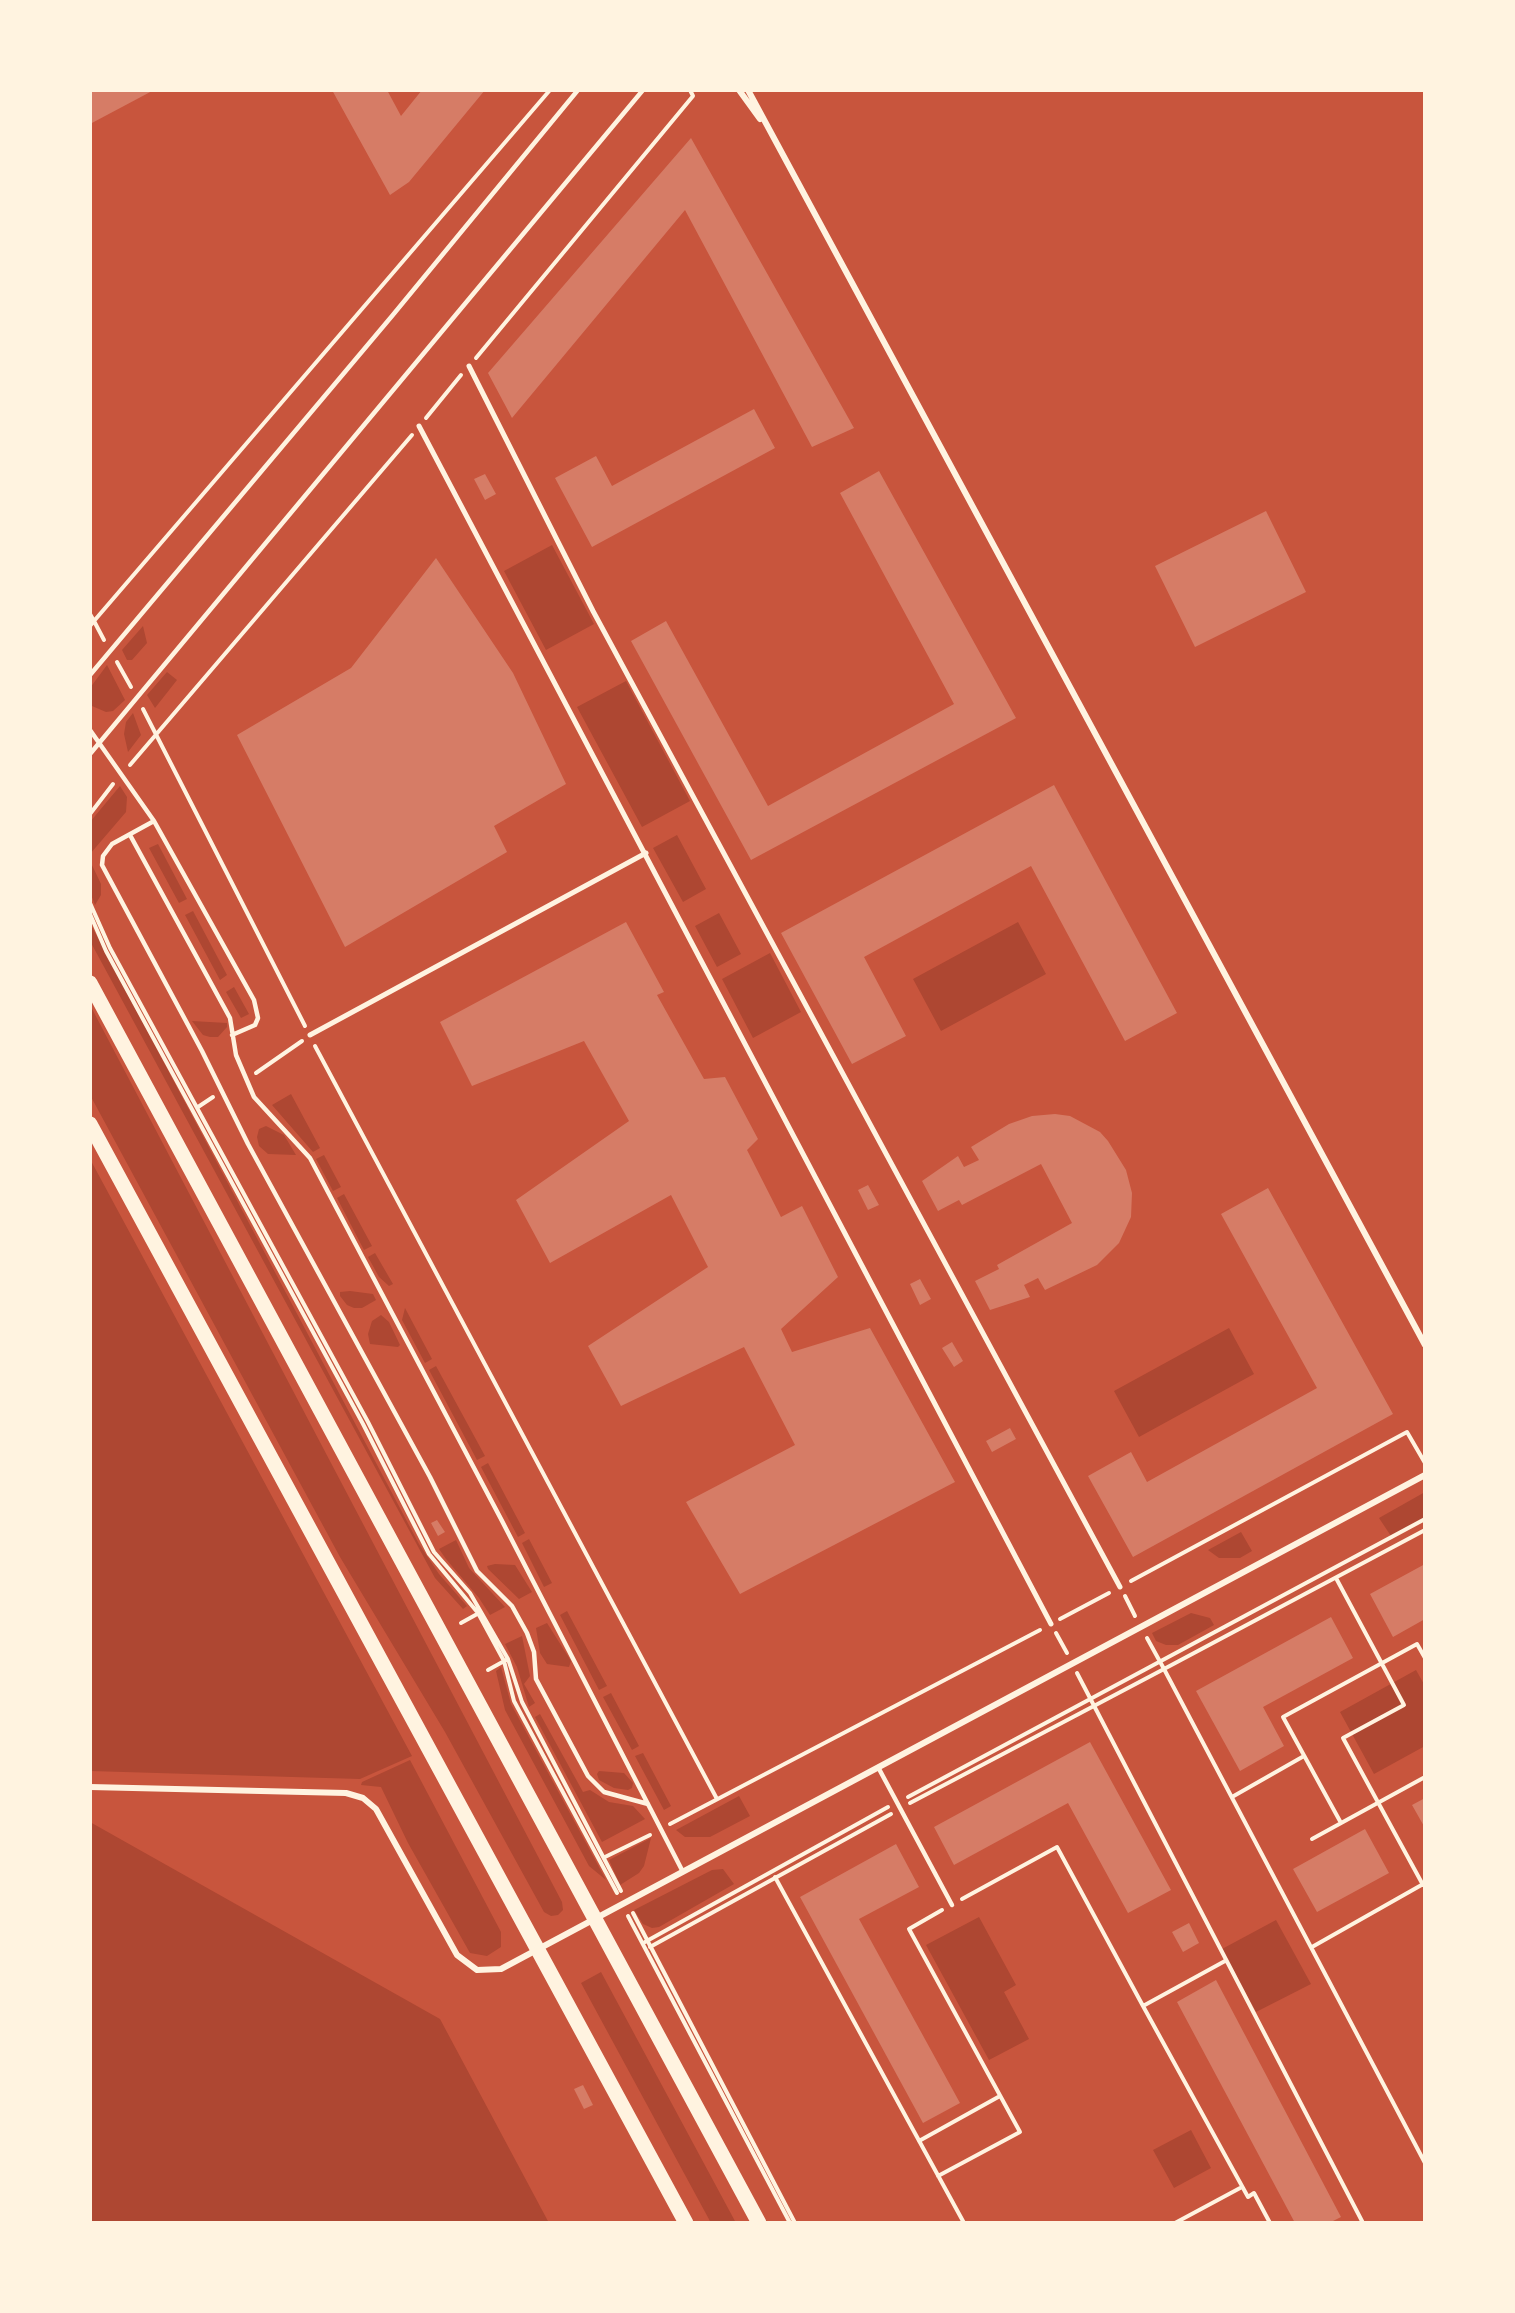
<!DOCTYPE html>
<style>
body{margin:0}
#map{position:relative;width:1515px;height:2313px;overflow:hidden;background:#c8553d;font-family:Commissioner,sans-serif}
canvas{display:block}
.frame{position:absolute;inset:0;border:92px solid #fff3e0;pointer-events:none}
</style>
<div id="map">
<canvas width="1515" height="2313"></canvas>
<div class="frame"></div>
</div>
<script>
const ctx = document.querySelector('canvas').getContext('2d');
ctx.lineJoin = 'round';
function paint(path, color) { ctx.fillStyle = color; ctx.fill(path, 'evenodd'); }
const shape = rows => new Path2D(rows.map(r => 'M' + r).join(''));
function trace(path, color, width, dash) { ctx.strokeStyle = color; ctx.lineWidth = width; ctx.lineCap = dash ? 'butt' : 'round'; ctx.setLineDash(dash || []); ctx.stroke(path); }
const green = shape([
 [552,545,594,624,546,650,504,571],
 [143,626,147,643,132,660,127,660,122,650],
 [107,665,125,700,113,711,106,712,92,706,90,688],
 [167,672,177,680,155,708,147,695],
 [626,681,690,801,642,827,577,707],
 [133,713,141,735,128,752,124,734,126,722],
 [120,786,127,797,126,812,90,854,90,822],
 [677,835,706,889,683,902,653,848],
 [158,844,187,899,179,903,149,848],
 [90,861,101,884,101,895,95,905,90,892],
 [193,911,227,975,220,980,185,915],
 [719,913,741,954,717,967,695,926],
 [1018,922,1046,974,941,1031,913,979],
 [90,923,419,1544,439,1574,467,1606,463,1609,435,1578,90,941],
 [770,953,801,1012,753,1038,722,979],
 [234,987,249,1014,241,1018,226,992],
 [90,1005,562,1902,563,1910,558,1915,551,1916,544,1912,445,1732,340,1557,90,1095],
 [192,1021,227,1023,227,1027,218,1037,210,1037,203,1035],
 [291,1094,320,1148,313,1152,272,1105],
 [266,1126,284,1135,296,1155,268,1154,259,1146,257,1137,259,1129],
 [324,1155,341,1187,333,1191,316,1159],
 [90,1159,412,1756,360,1779,90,1771],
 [344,1194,372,1246,364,1250,337,1198],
 [375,1253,393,1284,389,1286,379,1277,368,1257],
 [350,1291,373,1294,376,1300,362,1308,354,1308,347,1305,340,1296,340,1292],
 [405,1308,432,1359,425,1363,402,1320],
 [381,1315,389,1322,400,1345,398,1347,370,1344,368,1334,372,1321],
 [1229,1328,1254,1374,1139,1437,1114,1391],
 [436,1366,485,1456,477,1460,429,1370],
 [488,1463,525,1533,518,1537,481,1467],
 [1425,1492,1425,1518,1391,1536,1379,1518],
 [1241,1532,1252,1551,1240,1558,1219,1558,1208,1550],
 [529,1539,552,1583,544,1587,522,1543],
 [456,1540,469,1568,505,1607,490,1615,479,1598,446,1559,439,1549],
 [495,1564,515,1565,532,1592,519,1599,488,1569,487,1566],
 [567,1611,607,1686,599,1690,560,1615],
 [1191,1613,1210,1618,1214,1625,1178,1645,1166,1645,1156,1641,1152,1633],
 [547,1623,571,1661,569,1667,547,1664,540,1653,536,1628],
 [522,1636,530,1676,524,1684,535,1703,529,1707,517,1667,505,1644],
 [501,1667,511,1704,606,1880,589,1866,505,1710,496,1671],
 [1416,1670,1425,1686,1425,1746,1374,1774,1340,1712],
 [611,1693,639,1746,632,1750,603,1697],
 [540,1714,583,1792,590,1790,609,1802,633,1806,645,1819,602,1842,535,1717],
 [643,1753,671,1806,664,1810,635,1756],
 [410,1760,501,1932,501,1947,487,1956,470,1953,408,1843,381,1787,361,1785,362,1782],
 [599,1771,624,1773,633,1783,632,1788,628,1790,614,1788,599,1780,597,1774],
 [739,1796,750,1816,710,1837,685,1837,676,1830],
 [90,1822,440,2019,549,2223,90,2223],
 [651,1838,644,1866,639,1873,620,1885,609,1860],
 [723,1869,734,1884,659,1927,652,1928,643,1924,634,1910,712,1870],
 [979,1917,1016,1985,1004,1992,1029,2039,989,2060,926,1945],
 [1276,1920,1311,1984,1256,2012,1222,1949],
 [601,1972,736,2223,711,2223,581,1983],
 [1191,2130,1211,2168,1174,2188,1153,2150]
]);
const building = shape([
 [90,90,154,90,90,124],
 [332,90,387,90,401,116,422,90,485,90,409,182,390,195],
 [691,138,854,428,812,447,685,210,512,418,488,373],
 [754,409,775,448,592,547,555,478,596,456,612,486],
 [879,471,1016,718,751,860,631,641,666,621,768,806,954,704,840,493],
 [485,474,496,494,485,500,474,479],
 [1266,511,1306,592,1195,647,1155,566],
 [436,558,513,673,566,784,494,826,507,852,345,947,237,735,351,668],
 [1054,785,1177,1013,1125,1041,1031,866,864,957,906,1036,852,1064,781,933],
 [626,922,664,992,657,995,704,1079,725,1077,758,1139,747,1150,781,1217,802,1206,838,1277,781,1329,792,1352,870,1328,955,1482,740,1594,686,1502,795,1445,744,1347,621,1406,588,1346,708,1267,671,1195,550,1263,516,1200,629,1121,584,1041,472,1086,440,1022],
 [1055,1114,1070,1116,1100,1132,1108,1141,1126,1170,1132,1193,1131,1217,1119,1243,1097,1265,1045,1290,1038,1278,1024,1285,1030,1297,990,1310,975,1281,999,1269,997,1265,1072,1223,1041,1164,962,1205,959,1200,938,1211,922,1181,958,1156,964,1167,979,1160,971,1147,1009,1124,1032,1116],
 [868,1185,879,1205,868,1210,858,1190],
 [1268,1188,1393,1414,1133,1557,1088,1476,1131,1452,1147,1482,1317,1388,1221,1214],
 [920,1279,931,1299,920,1305,910,1284],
 [952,1342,963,1361,954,1367,942,1348],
 [1010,1428,1016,1439,992,1452,986,1441],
 [437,1520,445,1532,438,1536,431,1523],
 [1425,1564,1425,1619,1393,1637,1370,1594],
 [1331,1617,1353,1658,1263,1707,1284,1746,1240,1771,1196,1691],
 [1090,1742,1171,1890,1128,1913,1068,1803,954,1865,934,1827],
 [1425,1798,1425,1828,1412,1805],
 [1365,1829,1389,1873,1317,1912,1293,1869],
 [896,1844,919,1887,859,1919,960,2103,923,2123,800,1897],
 [1189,1923,1199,1943,1183,1952,1172,1932],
 [1216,1980,1341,2217,1329,2223,1295,2223,1177,2002],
 [583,2085,593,2105,584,2109,574,2089]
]);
const path = shape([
 [476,358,693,96,690,90],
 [426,418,461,375],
 [90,614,94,621,90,626],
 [104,640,94,621,550,90],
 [117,662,131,687],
 [143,709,305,1026],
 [130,765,412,435],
 [90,814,113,784],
 [90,903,110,948,368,1422,434,1552,470,1593,508,1659,522,1702,621,1891],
 [90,914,106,951,363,1424,429,1554,478,1613,504,1661,514,1701,617,1893],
 [315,1046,717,1799],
 [256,1073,302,1041],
 [198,1107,213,1097],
 [1336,1578,1404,1705,1343,1738,1423,1885],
 [1131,1581,1407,1432,1425,1463],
 [1125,1596,1135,1616],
 [1060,1619,1109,1593],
 [461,1623,479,1613],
 [1056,1633,1067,1653],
 [1147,1638,1164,1669,1425,1530],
 [488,1670,506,1660],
 [1077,1673,1363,2223],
 [908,1797,1425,1519],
 [1232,1797,1304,1756],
 [910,1803,1164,1669,1425,2163],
 [1341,1823,1283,1717,1417,1644,1425,1658],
 [670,1824,1040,1630],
 [1312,1839,1425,1777],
 [605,1857,650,1835],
 [775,1877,964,2223],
 [962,1899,1057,1847,1143,2006],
 [633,1913,795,2223],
 [628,1916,790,2223],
 [645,1942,888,1807],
 [650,1947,891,1814],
 [1312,1947,1425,1883],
 [1225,1961,1143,2006,1248,2197,1254,2193,1270,2223],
 [919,2141,1000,2096],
 [938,2176,1020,2132,909,1929,942,1910],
 [1175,2223,1242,2187]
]);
const service = shape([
 [90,675,392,316,578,90],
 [90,730,154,821,112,844,103,856,102,865,202,1051,248,1144,430,1477,477,1571,512,1606,527,1633,534,1652,536,1679,588,1776,604,1792,648,1804],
 [90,754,643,90],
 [154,821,254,1000,258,1018,255,1025,232,1035],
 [130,835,230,1018,236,1055,254,1097,310,1158,501,1519,683,1872],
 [878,1767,952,1905]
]);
const pedestrian = shape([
 [469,366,593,611,1120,1587],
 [419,426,1051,1624],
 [310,1035,646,853]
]);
const minor = shape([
 [739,90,760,119],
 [748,90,1425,1345],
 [90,1787,346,1793,363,1798,376,1809,457,1955,477,1970,501,1969,1425,1475]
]);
const primary = shape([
 [90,983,759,2223],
 [90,1124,686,2223]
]);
paint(green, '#ae4732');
paint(building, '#d67c66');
trace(path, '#fff3e0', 4);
trace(service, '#fff3e0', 4.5);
trace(pedestrian, '#fff3e0', 5);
trace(minor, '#fff3e0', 6);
trace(primary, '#fff3e0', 15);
</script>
